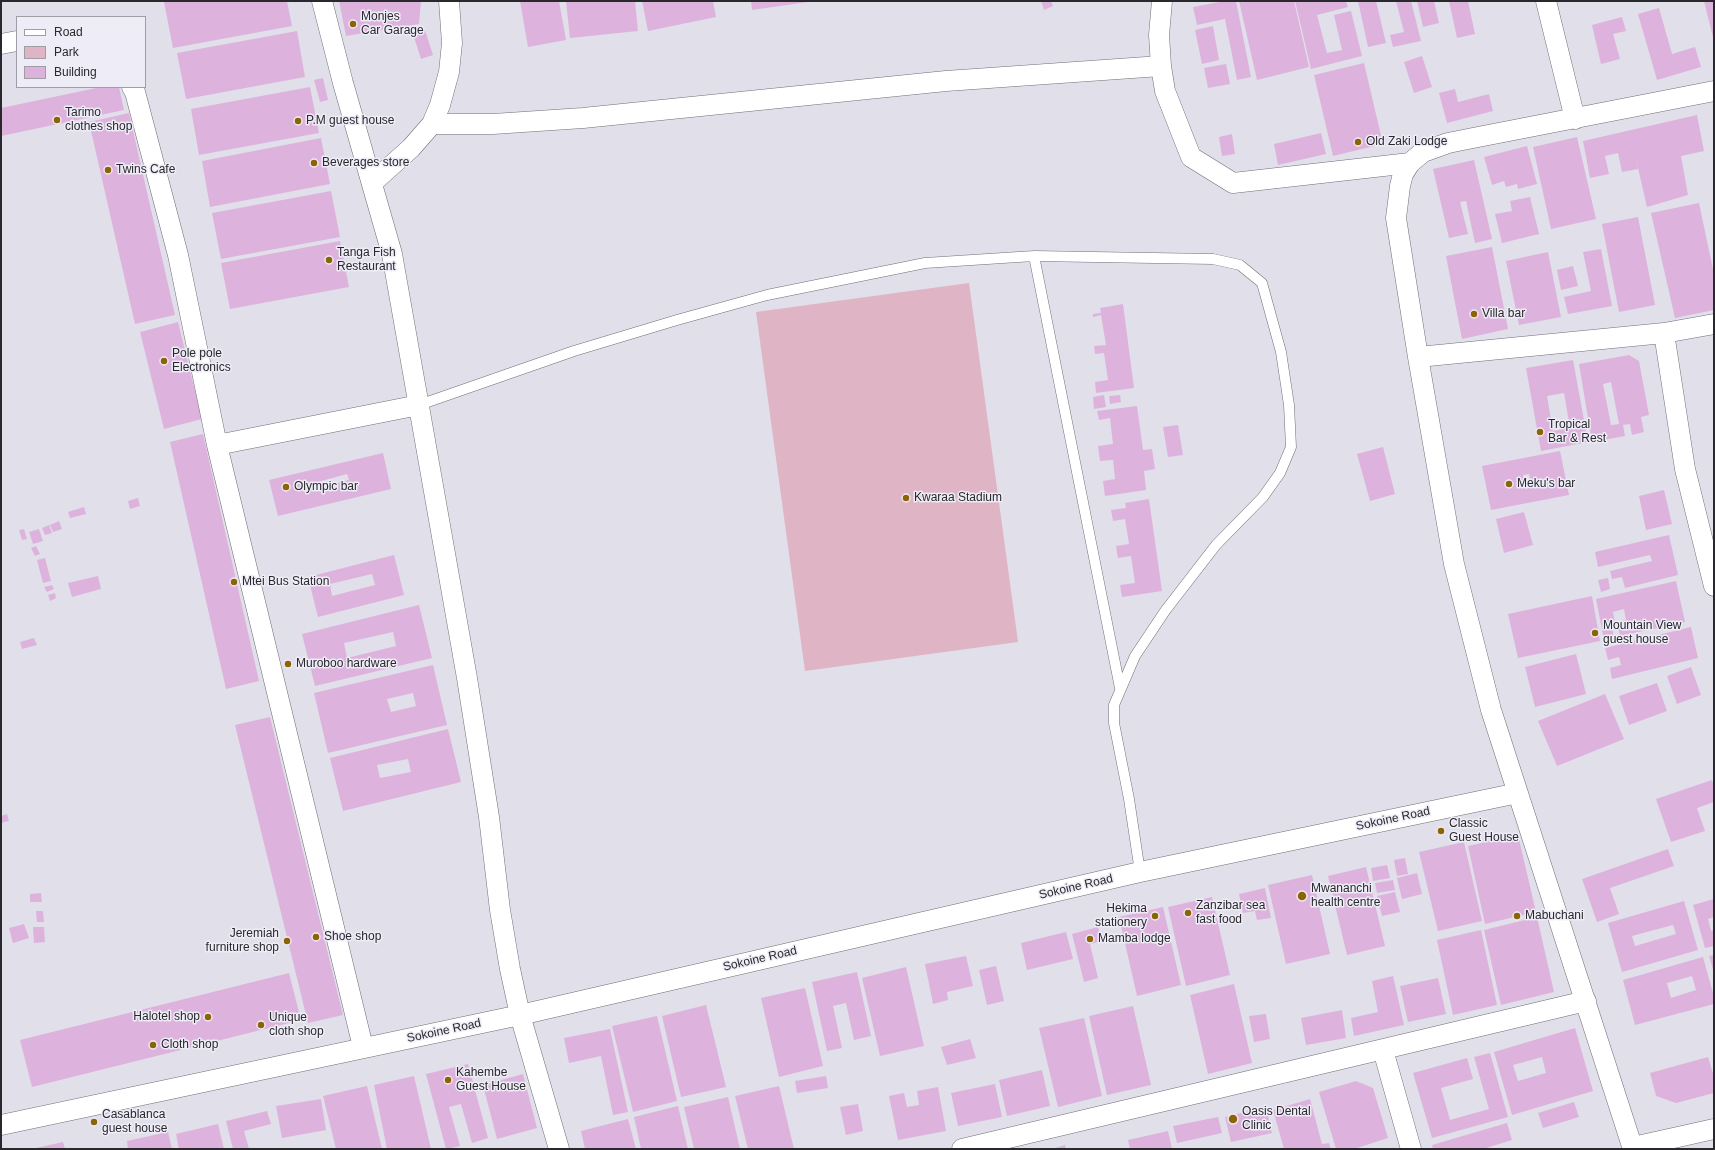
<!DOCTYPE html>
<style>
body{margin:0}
#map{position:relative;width:1715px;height:1150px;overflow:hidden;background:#e1dfe9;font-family:Arial,sans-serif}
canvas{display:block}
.frame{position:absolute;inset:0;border:2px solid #29282c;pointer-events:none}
.legend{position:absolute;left:16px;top:16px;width:130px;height:72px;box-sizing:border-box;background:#eeecf6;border:1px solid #9f9ea5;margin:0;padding:5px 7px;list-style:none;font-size:12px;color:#29282c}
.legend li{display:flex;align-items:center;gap:8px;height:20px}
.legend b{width:20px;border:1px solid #9f9ea5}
</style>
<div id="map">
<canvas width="1715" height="1150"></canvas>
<div class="frame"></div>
<ul class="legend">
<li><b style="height:5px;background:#fff"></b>Road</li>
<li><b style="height:11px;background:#dfb4c4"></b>Park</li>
<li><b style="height:11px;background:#ddb3de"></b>Building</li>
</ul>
</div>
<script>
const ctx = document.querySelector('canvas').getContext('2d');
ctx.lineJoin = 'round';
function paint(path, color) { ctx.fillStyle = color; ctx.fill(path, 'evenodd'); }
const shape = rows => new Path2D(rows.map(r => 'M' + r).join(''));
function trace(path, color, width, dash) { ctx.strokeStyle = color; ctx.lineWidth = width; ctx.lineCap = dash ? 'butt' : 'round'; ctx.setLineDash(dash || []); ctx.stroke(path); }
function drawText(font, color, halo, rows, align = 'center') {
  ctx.font = font + ' Arial,sans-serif'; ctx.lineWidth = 3; ctx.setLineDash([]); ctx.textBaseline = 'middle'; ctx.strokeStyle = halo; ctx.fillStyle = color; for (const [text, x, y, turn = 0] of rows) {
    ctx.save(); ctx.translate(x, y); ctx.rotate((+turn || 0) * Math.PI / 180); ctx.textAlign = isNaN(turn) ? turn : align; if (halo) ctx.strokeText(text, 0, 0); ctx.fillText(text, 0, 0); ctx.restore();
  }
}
const green = shape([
 [969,283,1018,642,805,671,756,312]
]);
const building = shape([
 [170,1,287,1,292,26,173,48,164,2],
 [339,1,421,1,419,24,346,36],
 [520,1,559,1,566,40,528,47],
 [566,1,635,1,638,31,570,38],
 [642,1,713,1,716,17,648,31],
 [751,1,808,1,808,2,752,10],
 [1041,1,1051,1,1053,6,1044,10],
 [1225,1,1236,1,1251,77,1237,80,1225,19,1197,25,1193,7],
 [1239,1,1294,1,1309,67,1257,80],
 [1295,1,1346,1,1348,7,1317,15,1327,53,1342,50,1334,15,1351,11,1362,56,1311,69],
 [1358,1,1376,1,1386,43,1368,47],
 [1396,1,1411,1,1421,41,1393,47,1390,35,1404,32],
 [1417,1,1434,1,1439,23,1423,27],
 [1449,1,1468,1,1475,34,1457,38],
 [1704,1,1714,1,1714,37,1713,37],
 [1659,8,1672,54,1695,47,1701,67,1657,80,1638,14],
 [1622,17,1626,31,1613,34,1620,59,1601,64,1592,25],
 [1213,26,1219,60,1202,64,1195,30],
 [425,30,433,55,421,59,413,34],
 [297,31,305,77,186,99,177,53],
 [1422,56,1432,87,1414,93,1404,62],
 [1364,63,1383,144,1333,156,1314,75],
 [1226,64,1230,84,1208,88,1204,68],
 [323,78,328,100,320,102,314,80],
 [101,87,119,87,124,110,1,136,1,108],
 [310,87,319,133,199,155,191,109],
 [1455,89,1458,102,1489,94,1493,111,1447,123,1439,93],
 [129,113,175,315,135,324,89,122],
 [1697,115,1704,151,1681,156,1688,195,1647,207,1635,155,1638,169,1622,172,1618,153,1605,156,1609,174,1590,178,1583,141],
 [1321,133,1326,154,1278,165,1274,144],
 [1232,134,1235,154,1222,156,1219,137],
 [1577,137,1596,219,1551,229,1533,147],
 [321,138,330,184,210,207,202,161],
 [1527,146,1537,184,1518,189,1517,184,1506,187,1504,181,1492,185,1484,157],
 [1474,160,1492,239,1475,243,1466,201,1460,202,1468,234,1449,238,1433,169],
 [331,191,340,237,221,259,212,213],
 [1530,197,1539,234,1502,243,1495,214,1512,211,1510,201],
 [1699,203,1714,274,1714,310,1675,318,1651,213],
 [1638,217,1655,305,1619,312,1602,224],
 [340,241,349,287,230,309,221,263],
 [1492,247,1508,329,1462,339,1446,256],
 [1601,249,1612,306,1568,314,1564,297,1591,291,1583,252],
 [1548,252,1561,317,1519,325,1506,261],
 [1573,266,1578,286,1561,290,1557,270],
 [1123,304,1134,388,1096,393,1095,382,1108,380,1104,353,1095,354,1094,346,1106,345,1101,315,1093,317,1093,314,1101,313,1100,308],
 [178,322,202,419,164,429,140,332],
 [1629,355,1639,361,1649,415,1641,417,1644,432,1632,435,1630,424,1623,425,1625,436,1592,442,1579,364],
 [1611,382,1619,424,1611,425,1603,384],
 [1573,360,1588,442,1541,451,1526,368],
 [1564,393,1570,428,1553,431,1547,396],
 [1104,395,1106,407,1094,409,1093,397],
 [1120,395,1121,402,1110,404,1109,396],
 [1137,406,1143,450,1152,449,1155,469,1144,471,1146,490,1105,496,1103,481,1115,479,1113,460,1100,461,1098,446,1113,444,1110,418,1099,420,1097,411],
 [1178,425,1183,455,1168,457,1163,427],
 [203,434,259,681,226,689,170,442],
 [1383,447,1395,494,1370,501,1357,454],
 [1560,451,1569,495,1491,510,1482,466],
 [1529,474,1532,487,1526,489,1523,475],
 [383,453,391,489,278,516,269,480],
 [347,474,349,480,315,489,314,483],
 [1664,490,1672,524,1646,530,1639,496],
 [138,498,140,506,130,509,128,501],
 [1149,499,1162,591,1122,597,1120,585,1135,583,1131,556,1118,558,1116,546,1129,544,1125,519,1113,521,1111,510,1126,508,1125,503],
 [84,507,86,514,70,518,68,512],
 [1524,512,1533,545,1504,553,1496,519],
 [59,521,62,529,53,532,50,525],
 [49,525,52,533,45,535,42,528],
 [24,529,27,539,22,540,19,530],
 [39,529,43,541,33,544,29,532],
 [1669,535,1678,575,1625,588,1622,577,1612,579,1610,571,1652,561,1650,555,1598,567,1595,552],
 [36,546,40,554,35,556,31,548],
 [394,555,404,595,318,617,308,577],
 [372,574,375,585,332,596,330,584],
 [45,558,51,581,43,583,37,560],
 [98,576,101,589,72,597,68,583],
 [1608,578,1610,589,1601,592,1598,580],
 [1676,581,1685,622,1620,636,1617,622,1626,620,1624,609,1613,612,1615,622,1611,623,1614,638,1604,640,1596,599],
 [52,585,54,589,47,592,44,587],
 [55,593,56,598,50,601,48,595],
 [1592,596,1600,641,1518,658,1508,614],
 [419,605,432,658,315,686,302,634],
 [393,632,396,646,347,658,344,643],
 [1691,627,1698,658,1612,679,1610,668,1621,665,1619,657,1608,660,1605,648],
 [34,638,37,645,22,649,20,642],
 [1576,654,1586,694,1535,707,1525,667],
 [433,665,447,725,328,753,314,693],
 [413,693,416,706,391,712,387,699],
 [1691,667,1701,695,1677,704,1667,676],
 [1657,683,1667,711,1629,725,1619,696],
 [1605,694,1624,739,1557,766,1538,721],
 [270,717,343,1015,308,1023,235,725],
 [448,729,461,782,343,811,330,758],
 [408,759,411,772,380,778,377,765],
 [1712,780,1714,787,1714,802,1697,808,1705,831,1671,842,1656,799],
 [7,814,9,821,1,823,1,816],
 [1518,835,1536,912,1485,924,1468,846],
 [1464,842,1482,921,1438,931,1419,852],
 [1668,849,1674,866,1610,888,1619,914,1597,922,1582,879],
 [1405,858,1408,874,1397,876,1394,860],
 [1387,865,1390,878,1373,881,1371,868],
 [1366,867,1385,946,1347,955,1328,876],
 [1417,873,1422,894,1402,899,1397,878],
 [1312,875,1330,954,1286,964,1268,885],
 [1393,880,1395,890,1377,893,1375,883],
 [1265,888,1271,918,1257,920,1255,911,1243,913,1239,894],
 [1395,892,1400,912,1382,916,1377,896],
 [41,893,42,902,30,902,30,894],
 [1212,897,1230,975,1186,986,1168,907],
 [1714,899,1714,917,1708,919,1711,931,1714,930,1714,946,1705,948,1693,905],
 [1684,901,1698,950,1622,972,1608,923],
 [1673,925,1676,934,1635,946,1632,936],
 [1163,907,1181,985,1137,996,1119,917],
 [36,911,43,911,44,922,37,922],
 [1537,917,1554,992,1501,1005,1484,930],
 [24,924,29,938,13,943,9,928],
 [33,927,44,927,45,942,34,943],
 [1098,927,1102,941,1090,944,1098,978,1084,982,1072,934],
 [1481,930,1497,1005,1453,1015,1437,940],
 [1066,932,1073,959,1027,970,1021,943],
 [1714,955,1714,973,1709,956],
 [966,956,973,986,947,992,948,1000,933,1004,925,964],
 [1703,957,1714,997,1714,1004,1635,1025,1623,980],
 [1692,976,1696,990,1671,998,1667,983],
 [996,966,1004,1001,987,1005,979,970],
 [906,967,924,1046,880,1056,862,978],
 [857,972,871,1036,854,1040,846,1003,833,1006,842,1048,827,1051,812,982],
 [289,973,301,1020,32,1087,20,1040],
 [1393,976,1404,1025,1354,1036,1351,1018,1378,1012,1372,981],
 [1438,978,1446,1014,1408,1022,1400,986],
 [1234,984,1252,1063,1208,1074,1190,995],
 [805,988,823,1066,779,1077,761,998],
 [706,1005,726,1087,681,1097,662,1016],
 [1133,1006,1151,1085,1107,1095,1089,1016],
 [1342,1010,1346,1038,1306,1045,1301,1018],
 [1266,1014,1270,1039,1254,1042,1249,1016],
 [657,1016,677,1101,633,1112,612,1026],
 [1084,1018,1102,1096,1058,1107,1039,1028],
 [1575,1028,1593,1091,1512,1115,1494,1052],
 [1542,1057,1546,1073,1518,1081,1513,1065],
 [610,1029,628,1112,613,1115,601,1056,569,1063,564,1038],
 [970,1039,976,1058,947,1065,941,1047],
 [1490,1053,1508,1117,1432,1138,1413,1073,1467,1058,1473,1079,1441,1088,1450,1120,1489,1109,1474,1057],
 [1708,1057,1714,1077,1714,1093,1676,1103,1656,1096,1650,1073],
 [468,1064,488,1138,472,1143,461,1104,449,1107,460,1146,446,1149,426,1074],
 [1042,1070,1050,1106,1007,1116,999,1080],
 [523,1074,537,1128,497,1139,483,1085],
 [414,1076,431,1149,387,1149,374,1085],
 [826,1076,828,1088,797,1093,795,1081],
 [1356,1081,1373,1088,1388,1138,1354,1149,1336,1149,1319,1092],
 [995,1084,1002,1117,958,1126,951,1093],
 [367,1086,382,1149,336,1149,323,1096],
 [779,1086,794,1149,748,1149,735,1096],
 [938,1087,946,1131,898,1140,889,1096,904,1093,907,1107,919,1105,917,1091],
 [728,1097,740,1149,694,1149,684,1107],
 [321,1099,326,1130,282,1138,276,1106],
 [1310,1099,1322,1144,1329,1143,1331,1149,1284,1149,1273,1110],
 [1574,1102,1579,1117,1543,1128,1538,1113],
 [858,1104,863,1131,846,1135,840,1107],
 [678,1106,688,1149,641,1149,634,1117],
 [1266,1107,1272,1133,1231,1142,1225,1117],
 [267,1111,271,1124,244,1131,249,1149,233,1149,226,1121],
 [1218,1117,1222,1133,1177,1143,1173,1126],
 [628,1119,636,1149,585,1149,581,1131],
 [1507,1123,1512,1140,1483,1149,1433,1149,1432,1145],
 [218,1124,224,1149,179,1149,176,1134],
 [1168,1131,1172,1149,1130,1149,1128,1140],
 [168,1132,172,1149,128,1149,127,1141],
 [63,1142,65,1149,36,1149,36,1148],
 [1065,1145,1066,1149,1052,1149]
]);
const service = shape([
 [1034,256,1120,688],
 [419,405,574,351,677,320,767,295,925,263,1034,256,1213,259,1240,265,1262,283,1281,352,1289,405,1291,447,1280,473,1263,497,1216,545,1165,611,1135,656,1114,705,1114,723,1129,799,1140,872]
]);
const minor = shape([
 [322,1,343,83,392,254,467,678,489,817,500,910,510,969,520,1015,559,1149],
 [1162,1,1159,35,1161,66,1165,91,1191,157,1233,183,1410,163],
 [1546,1,1575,119],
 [1,44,17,41],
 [132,87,135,92,178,255,217,445,363,1047],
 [432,124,493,124,583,118,946,81,1161,66],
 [372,183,411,148,432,124,440,105,449,72,452,43,449,1],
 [1664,333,1685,469,1714,586],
 [1418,357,1664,333,1714,324],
 [217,445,419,405],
 [1383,1050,1411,1149],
 [1,1125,520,1015,1140,872,1518,793],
 [1633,1147,1714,1129],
 [962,1149,1586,1001],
 [1633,1149,1491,710,1454,564,1418,357,1396,218,1400,186,1403,174,1410,163,1423,152,1448,143,1473,138,1714,91]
]);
const markers = [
 [353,24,4,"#8c6305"],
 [57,120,4,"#8c6305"],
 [298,121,4,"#8c6305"],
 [1358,142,4,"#8c6305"],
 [314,163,4,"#8c6305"],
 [108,170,4,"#8c6305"],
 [329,260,4,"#8c6305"],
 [1474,314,4,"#8c6305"],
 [164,361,4,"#8c6305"],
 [1540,432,4,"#8c6305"],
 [1509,484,4,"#8c6305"],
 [286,487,4,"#8c6305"],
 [906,498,4,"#8c6305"],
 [234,582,4,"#8c6305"],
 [1595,633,4,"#8c6305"],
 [288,664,4,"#8c6305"],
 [1441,831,4,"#8c6305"],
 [1302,896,5,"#8c6305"],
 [1188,913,4,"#8c6305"],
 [1155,916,4,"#8c6305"],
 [1517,916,4,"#8c6305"],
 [316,937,4,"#8c6305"],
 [1090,939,4,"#8c6305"],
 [287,941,4,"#8c6305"],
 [208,1017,4,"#8c6305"],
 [261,1025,4,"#8c6305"],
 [153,1045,4,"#8c6305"],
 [448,1080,4,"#8c6305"],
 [1233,1119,5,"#8c6305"],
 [94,1122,4,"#8c6305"]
];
const poiNames = [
 ["Monjes",361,17],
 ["Car Garage",361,31],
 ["Tarimo",65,113],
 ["clothes shop",65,127],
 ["P.M guest house",306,121],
 ["Old Zaki Lodge",1366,142],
 ["Beverages store",322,163],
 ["Twins Cafe",116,170],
 ["Tanga Fish",337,253],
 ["Restaurant",337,267],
 ["Villa bar",1482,314],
 ["Pole pole",172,354],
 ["Electronics",172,368],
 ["Tropical",1548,425],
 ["Bar & Rest",1548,439],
 ["Meku's bar",1517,484],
 ["Olympic bar",294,487],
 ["Kwaraa Stadium",914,498],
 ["Mtei Bus Station",242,582],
 ["Mountain View",1603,626],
 ["guest house",1603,640],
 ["Muroboo hardware",296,664],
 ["Classic",1449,824],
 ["Guest House",1449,838],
 ["Mwananchi",1311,889],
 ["health centre",1311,903],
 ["Zanzibar sea",1196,906],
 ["fast food",1196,920],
 ["Hekima",1147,909,"right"],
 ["stationery",1147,923,"right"],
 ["Mabuchani",1525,916],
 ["Jeremiah",279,934,"right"],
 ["furniture shop",279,948,"right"],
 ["Shoe shop",324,937],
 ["Mamba lodge",1098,939],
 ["Halotel shop",200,1017,"right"],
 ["Unique",269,1018],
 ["cloth shop",269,1032],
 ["Cloth shop",161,1045],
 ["Kahembe",456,1073],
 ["Guest House",456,1087],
 ["Oasis Dental",1242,1112],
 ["Clinic",1242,1126],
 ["Casablanca",102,1115],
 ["guest house",102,1129]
];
const streetNames = [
 ["Sokoine Road",1393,819,-12],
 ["Sokoine Road",1076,887,-13],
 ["Sokoine Road",760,959,-13],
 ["Sokoine Road",444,1031,-12]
];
paint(green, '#dfb4c4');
paint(building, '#ddb3de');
trace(service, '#706e77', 11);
trace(minor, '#706e77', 21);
trace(service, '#fff', 10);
trace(minor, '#fff', 20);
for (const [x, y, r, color] of markers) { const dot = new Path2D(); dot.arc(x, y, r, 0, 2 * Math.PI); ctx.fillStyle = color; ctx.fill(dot); trace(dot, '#eeecf6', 1.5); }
drawText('12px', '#29282c', '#eeecf6', poiNames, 'left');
drawText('12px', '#29282c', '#eeecf6', streetNames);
</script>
